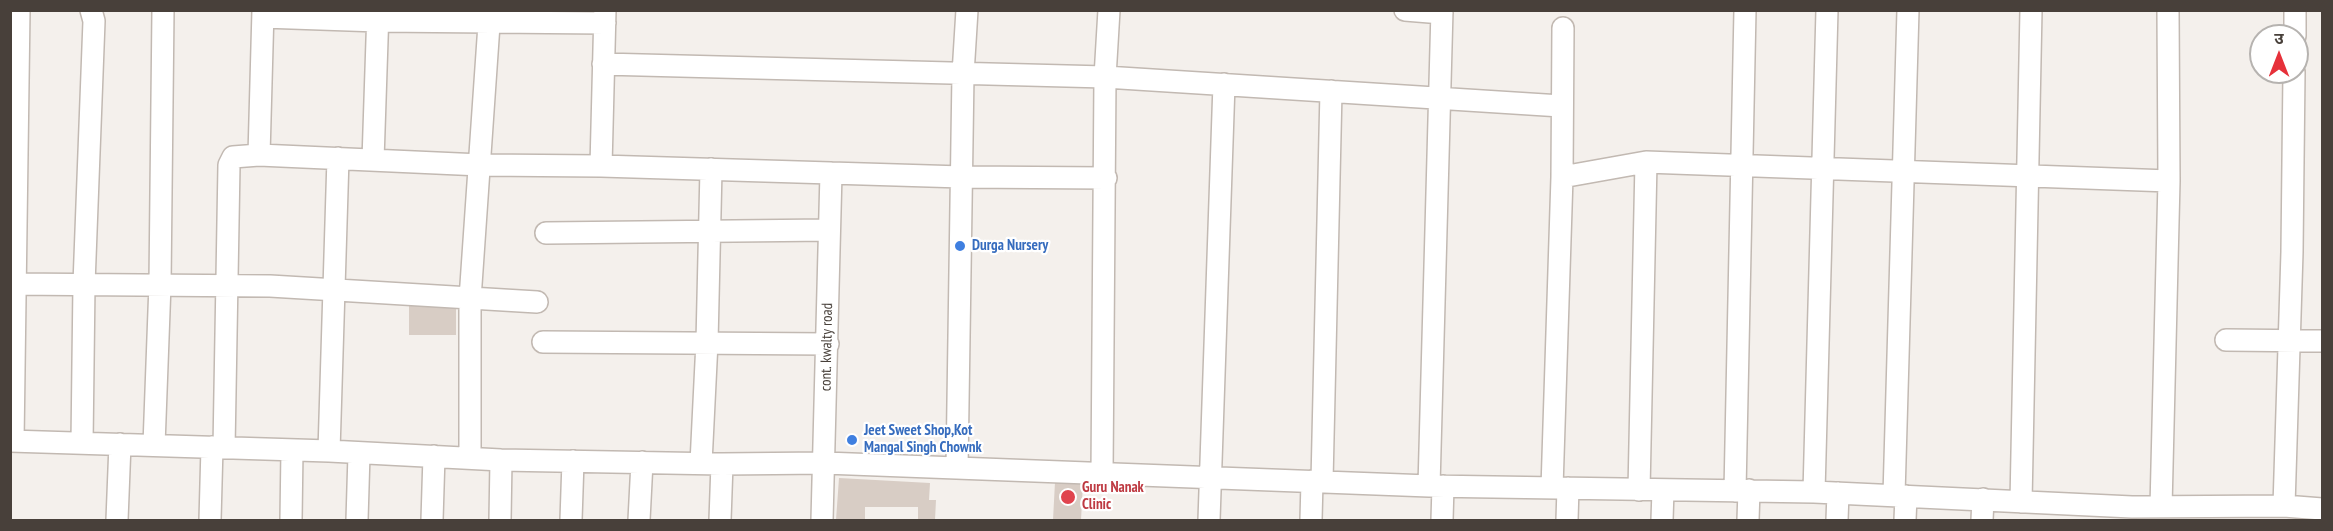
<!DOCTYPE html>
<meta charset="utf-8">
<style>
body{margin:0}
#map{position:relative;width:2333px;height:531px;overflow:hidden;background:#f4f0ec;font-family:"PT Sans Narrow","Noto Sans Devanagari",sans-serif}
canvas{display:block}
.frame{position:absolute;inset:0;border:12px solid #48403a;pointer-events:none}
.north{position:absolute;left:2249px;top:24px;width:60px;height:60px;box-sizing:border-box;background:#fff;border:2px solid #b6b3b0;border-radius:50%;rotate:0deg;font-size:16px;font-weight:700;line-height:24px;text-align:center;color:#48403a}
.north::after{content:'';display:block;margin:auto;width:21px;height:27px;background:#e6313a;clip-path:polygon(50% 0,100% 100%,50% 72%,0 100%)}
</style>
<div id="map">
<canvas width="2333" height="531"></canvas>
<div class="frame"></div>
<div class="north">उ</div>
</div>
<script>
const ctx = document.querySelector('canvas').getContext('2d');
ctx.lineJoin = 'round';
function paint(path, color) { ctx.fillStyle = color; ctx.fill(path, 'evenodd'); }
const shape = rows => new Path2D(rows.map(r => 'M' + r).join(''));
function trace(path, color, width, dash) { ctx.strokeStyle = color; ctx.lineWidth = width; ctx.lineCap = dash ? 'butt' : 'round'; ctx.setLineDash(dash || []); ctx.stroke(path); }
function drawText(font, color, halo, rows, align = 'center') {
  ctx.font = font + ' "PT Sans Narrow",sans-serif'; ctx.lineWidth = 4.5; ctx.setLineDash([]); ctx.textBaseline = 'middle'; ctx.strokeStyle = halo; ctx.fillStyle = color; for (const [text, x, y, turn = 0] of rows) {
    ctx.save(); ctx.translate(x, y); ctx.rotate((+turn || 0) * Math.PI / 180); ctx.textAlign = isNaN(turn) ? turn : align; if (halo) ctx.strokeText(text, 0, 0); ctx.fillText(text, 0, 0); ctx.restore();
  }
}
const building = shape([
 [409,302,456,302,456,335,409,335],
 [839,478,930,483,929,500,936,500,935,520,918,520,918,507,865,507,865,520,836,520],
 [1055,482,1083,483,1081,520,1053,520]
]);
const minor = shape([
 [605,10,601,166,962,177,1106,178],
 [1405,10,1442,13],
 [263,17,378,21,605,23],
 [2295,36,2295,10],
 [603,64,1105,77,1561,106],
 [259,155,263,10],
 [373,160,378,10],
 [1562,177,1646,162,2169,181],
 [546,233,829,230],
 [10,284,270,286,537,302],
 [2226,340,2322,341],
 [543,342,828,344],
 [10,441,329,451,501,460,722,464,825,463,1429,486,1814,492,2132,507,2284,506,2322,509],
 [13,441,19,10],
 [82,443,84,284,94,21,91,10],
 [154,445,160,284,163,10],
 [224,448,229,165,233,157,259,155,481,165,601,166],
 [329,451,338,158],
 [470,457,470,299,490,10],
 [701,463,707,342,711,169],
 [957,468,963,74,967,10],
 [1102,473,1105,77,1109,10],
 [1322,481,1331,91],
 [1429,486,1442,10],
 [1552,488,1562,177,1563,28],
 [1639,490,1646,162],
 [1735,491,1745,10],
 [1814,492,1827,10],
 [1894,495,1908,10],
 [2021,502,2031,10],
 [2284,506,2292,252,2294,72],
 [2161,507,2169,181,2168,10],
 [117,520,120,444],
 [210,520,212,447],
 [291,520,292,450],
 [357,520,359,454],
 [432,520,434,456],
 [500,520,501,460],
 [571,520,573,461],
 [639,520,642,462],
 [720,520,722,464],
 [822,520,831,173],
 [1209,520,1224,84],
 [1311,520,1312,481],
 [1442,520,1443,486],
 [1567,520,1568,488],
 [1662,520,1663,490],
 [1748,520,1749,490],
 [1837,520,1838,493],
 [1905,520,1906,496],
 [1982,520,1983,499]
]);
const markers = [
 [960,246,6,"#3f7fe0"],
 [852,440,6,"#3f7fe0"],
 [1068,497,8,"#e0444e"]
];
const shopNames = [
 ["Durga Nursery",972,246],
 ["Jeet Sweet Shop,Kot",864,431],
 ["Mangal Singh Chownk",864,448]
];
const streetNames = [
 ["cont. kwalty road",827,347,-89]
];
const healthNames = [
 ["Guru Nanak",1082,488],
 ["Clinic",1082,505]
];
paint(building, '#d8cdc5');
trace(minor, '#c2b9b2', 24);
trace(minor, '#fff', 21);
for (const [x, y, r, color] of markers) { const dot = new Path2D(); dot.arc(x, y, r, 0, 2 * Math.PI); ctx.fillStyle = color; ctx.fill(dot); trace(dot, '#fff', 2); }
drawText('bold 15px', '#366cbe', '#fff', shopNames, 'left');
drawText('15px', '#48403a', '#fff', streetNames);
drawText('bold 15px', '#be3a42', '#fff', healthNames, 'left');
</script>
